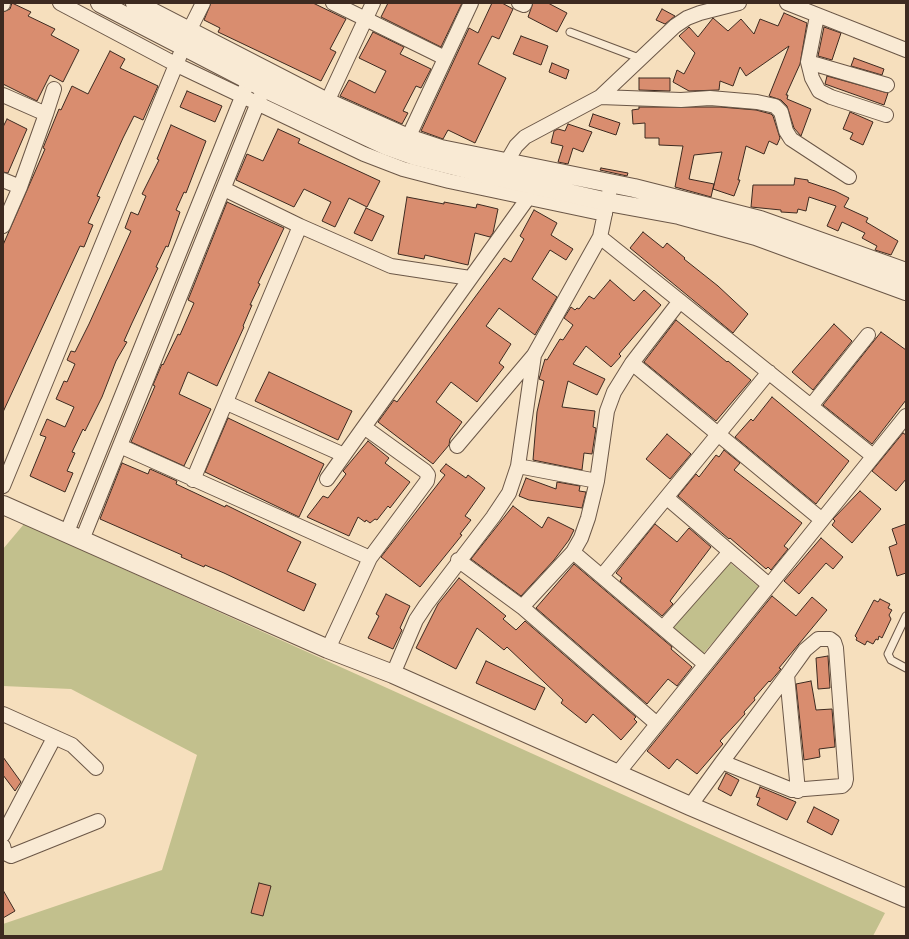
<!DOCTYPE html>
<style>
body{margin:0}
#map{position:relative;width:909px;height:939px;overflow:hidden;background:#f6dfbd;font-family:Alegreya,serif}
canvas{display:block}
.frame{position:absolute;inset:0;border:4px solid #3d2a20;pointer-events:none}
</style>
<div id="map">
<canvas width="909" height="939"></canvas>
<div class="frame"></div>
</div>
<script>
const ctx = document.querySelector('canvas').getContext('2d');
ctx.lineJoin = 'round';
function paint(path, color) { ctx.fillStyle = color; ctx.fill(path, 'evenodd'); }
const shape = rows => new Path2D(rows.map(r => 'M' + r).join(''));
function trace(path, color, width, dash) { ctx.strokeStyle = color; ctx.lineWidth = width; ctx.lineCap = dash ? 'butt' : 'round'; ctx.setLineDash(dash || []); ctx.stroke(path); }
const green = shape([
 [24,524,885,913,873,936,3,936,3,924,162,870,197,755,71,689,3,686,3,549],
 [728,561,760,588,702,655,670,627]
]);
const building = shape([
 [12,3,31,12,28,16,55,29,51,35,79,50,63,82,50,75,37,101,3,84,3,12,10,9,12,3],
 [211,3,313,3,346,19,330,49,336,52,321,81,218,32,220,28,204,20,211,3],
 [388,3,462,3,441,47,381,17,388,3],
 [492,3,502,3,513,9,499,39,492,36,478,64,506,78,475,143,448,130,443,139,421,131,469,28,478,33,492,3],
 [533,3,548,3,567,13,557,32,528,17,533,3],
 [662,9,675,16,665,24,656,20,662,9],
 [784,13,807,23,800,64,786,95,788,95,787,99,811,109,801,136,794,128,787,106,781,100,769,96,789,46,746,76,740,67,733,86,720,81,719,90,689,91,673,82,677,70,684,74,695,53,679,36,689,27,698,37,713,18,728,31,741,19,754,34,760,19,778,26,784,13],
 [824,27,841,33,832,60,818,56,824,27],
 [373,32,404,47,400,54,431,69,421,88,416,86,403,111,408,113,402,124,340,96,349,80,375,93,386,71,359,58,373,32],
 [521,36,548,46,541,65,513,54,521,36],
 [110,51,125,59,120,68,158,86,143,120,134,116,123,138,97,196,100,197,88,223,93,225,84,247,80,246,3,412,3,245,45,149,43,148,59,109,61,110,72,86,88,94,110,51],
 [854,58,884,69,882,75,851,66,854,58],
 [552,63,569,70,566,79,549,72,552,63],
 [827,76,888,93,884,105,825,84,827,76],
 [639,78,670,78,670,91,639,90,639,78],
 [187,91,222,106,215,122,180,107,187,91],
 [639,107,720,107,756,110,771,114,773,116,780,138,777,145,769,141,764,154,746,146,738,180,740,180,734,196,713,189,722,152,694,155,689,179,714,184,711,197,675,187,683,146,659,145,659,138,645,138,645,123,633,124,632,110,639,109,639,107],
 [850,112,873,122,863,145,850,139,853,133,843,129,850,112],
 [593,114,620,123,616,135,589,126,593,114],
 [7,119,27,129,8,173,3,172,3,127,7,119],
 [568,124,592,132,583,152,573,148,568,164,558,162,563,146,551,143,554,131,558,129,565,131,568,124],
 [171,125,206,141,186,193,184,192,176,210,180,212,168,247,166,246,156,267,158,268,132,323,124,341,127,342,116,361,102,397,85,431,83,429,72,452,75,453,67,471,73,473,65,492,30,476,46,437,40,435,47,419,65,427,74,407,56,399,64,381,67,382,75,364,67,360,71,351,75,352,89,324,131,231,125,228,131,212,138,215,146,196,142,194,159,160,157,159,171,125],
 [278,129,300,139,298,143,380,181,367,207,349,198,335,227,322,221,331,202,304,189,294,207,236,180,247,154,263,161,278,129],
 [601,168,628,173,627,176,600,170,601,168],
 [795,178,808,180,808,182,835,191,849,198,844,207,868,218,866,222,898,241,891,255,875,250,877,246,862,238,865,233,842,222,838,231,827,226,836,206,809,197,806,211,798,209,797,213,781,212,781,210,751,207,753,185,794,185,795,178],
 [407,197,444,204,444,202,476,208,477,204,498,209,493,233,490,237,475,233,468,265,425,255,424,259,398,254,407,197],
 [227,202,284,228,258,283,260,284,250,305,252,305,243,326,244,327,217,386,188,372,179,394,211,409,184,466,131,442,155,386,153,385,162,364,163,365,178,334,180,335,194,303,188,300,227,202],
 [366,208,384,216,372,241,354,233,366,208],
 [534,210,557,223,551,235,573,249,566,260,550,250,532,279,557,297,535,335,499,308,486,326,511,344,499,363,504,367,477,402,451,382,436,402,462,422,450,439,449,445,433,464,378,422,394,400,397,402,504,258,511,262,524,239,520,236,534,210],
 [643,232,663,248,667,243,685,258,684,259,718,286,748,314,733,333,630,248,643,232],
 [610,280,634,301,644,290,661,305,619,354,621,356,611,367,586,346,573,364,605,379,597,395,568,381,562,407,595,411,593,427,596,428,592,454,584,453,582,470,533,460,537,412,544,381,539,379,545,359,547,360,560,339,563,340,573,325,564,318,571,307,575,310,577,308,579,309,589,296,594,299,610,280],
 [676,320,727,362,728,361,751,380,716,421,644,362,676,320],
 [834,324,852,341,813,390,792,372,834,324],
 [881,332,906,350,906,400,872,444,823,405,881,332],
 [269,372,352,411,338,440,255,401,269,372],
 [772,397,849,461,816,504,735,437,751,419,753,421,772,397],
 [228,418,324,464,299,517,205,472,228,418],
 [903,433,906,435,906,479,896,491,872,471,903,433],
 [667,434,691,454,670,479,646,459,667,434],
 [368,441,389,458,385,463,410,482,390,508,388,506,377,520,375,519,370,523,366,520,365,522,358,517,349,536,307,517,323,496,328,498,346,474,343,471,368,441],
 [724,450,740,463,734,470,802,523,784,546,788,549,771,570,768,567,766,569,730,538,729,539,678,496,696,474,699,477,716,455,719,457,724,450],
 [122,463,148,474,150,469,177,481,176,484,225,507,226,505,301,542,287,571,316,584,304,611,224,573,205,565,204,567,181,557,182,555,100,519,122,463],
 [446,464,466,478,468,475,485,488,465,516,471,520,460,534,462,535,420,587,381,557,445,475,440,471,446,464],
 [526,478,556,489,557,482,580,486,579,491,586,492,582,508,529,500,519,496,526,478],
 [860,491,881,509,852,543,832,525,835,521,833,519,860,491],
 [513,506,542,528,548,517,574,530,569,540,554,560,521,596,471,559,513,506],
 [655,524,677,542,689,528,711,547,670,601,673,604,662,616,620,581,622,578,616,573,655,524],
 [906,524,906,573,897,576,889,547,897,544,892,529,906,524],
 [821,538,843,557,833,569,826,563,799,594,784,581,821,538],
 [574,564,672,647,671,649,692,667,677,686,668,679,647,704,536,608,574,564],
 [459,578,506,616,503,619,516,630,525,621,636,717,634,719,637,722,621,740,593,714,586,723,561,703,563,700,507,647,504,650,477,628,456,669,416,648,438,604,459,578],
 [386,594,410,606,400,628,402,630,393,649,368,638,379,616,376,614,386,594],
 [772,596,796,616,812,597,827,610,779,668,781,669,770,682,769,681,754,698,755,700,744,712,745,714,720,741,723,744,697,774,677,759,669,769,647,751,772,596],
 [880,599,890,604,888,608,892,610,889,615,891,619,882,638,879,636,878,640,876,639,873,644,867,641,865,645,856,640,857,638,855,636,874,600,878,602,880,599],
 [828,656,830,688,818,689,816,658,828,656],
 [486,661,545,688,535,710,476,683,486,661],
 [811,681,816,710,832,709,835,747,819,749,820,757,804,760,796,684,811,681],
 [3,757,21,782,15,791,3,775,3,757],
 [726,773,739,780,731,796,718,789,726,773],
 [760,787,796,802,787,820,757,805,760,798,756,797,760,787],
 [814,807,839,820,832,835,807,822,814,807],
 [259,883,271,886,263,916,251,913,259,883],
 [3,890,15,911,3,918,3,890]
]);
const service = shape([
 [570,32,639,58],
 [906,616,888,654,891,660,906,668]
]);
const minor = shape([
 [60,3,177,65,364,154,403,169,449,181,605,214],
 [333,3,445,58],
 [519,3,524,5,525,3],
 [787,3,906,50],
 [3,4,3,3],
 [817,16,808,62,812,78,819,91,831,97,886,115],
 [189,31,203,3],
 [808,62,887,85],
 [3,95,46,114,20,187,3,226],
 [600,97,681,100,710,98,757,102,775,106,781,112,786,131,791,139,849,177],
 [327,102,373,3],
 [46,114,54,89],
 [408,138,471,3],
 [502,170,516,146,525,137,600,97,675,26,687,18,700,13,739,3],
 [3,180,20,187],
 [224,189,300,226,391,266,470,278],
 [600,237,873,456],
 [632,363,822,520],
 [227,403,344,455],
 [811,406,868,335],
 [120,446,370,558],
 [457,446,534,355,600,237,611,184],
 [518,466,597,481],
 [327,479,364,427],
 [193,480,300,226],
 [3,486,180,55],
 [667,498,769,585],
 [67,532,246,87],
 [82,540,261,95],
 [573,552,705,664],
 [458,560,522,607,657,724],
 [602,576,769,372],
 [522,607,573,552,581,538,588,518,597,481,607,411,614,392,632,363,680,301],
 [663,628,730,552],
 [328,649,370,558,427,481,428,475,425,471,364,427,533,191],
 [393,674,416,620,426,605,493,517,509,493,518,466,534,355],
 [787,675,798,791],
 [3,714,72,745,96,768],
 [617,774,906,416],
 [690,806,722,762,787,675,805,650,818,639,830,639,834,642,836,648,846,779,845,783,842,786,792,790,722,762],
 [3,835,54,738],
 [3,846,5,853,11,856,98,821]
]);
const tertiary = shape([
 [100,3,264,88,387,146,415,156,498,177,608,202,679,215,756,236,906,291],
 [135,3,327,102,408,138,441,149,634,188,760,220,906,272],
 [3,505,328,649,393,674,690,806,906,898]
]);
paint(green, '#c2c08d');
paint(building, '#d98d6f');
trace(building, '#3d2a20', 1);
trace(service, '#6b5747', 9);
trace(minor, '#6b5747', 16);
trace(tertiary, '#6b5747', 20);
trace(service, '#f9ead4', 7);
trace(minor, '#f9ead4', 14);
trace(tertiary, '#f9ead4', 18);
</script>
